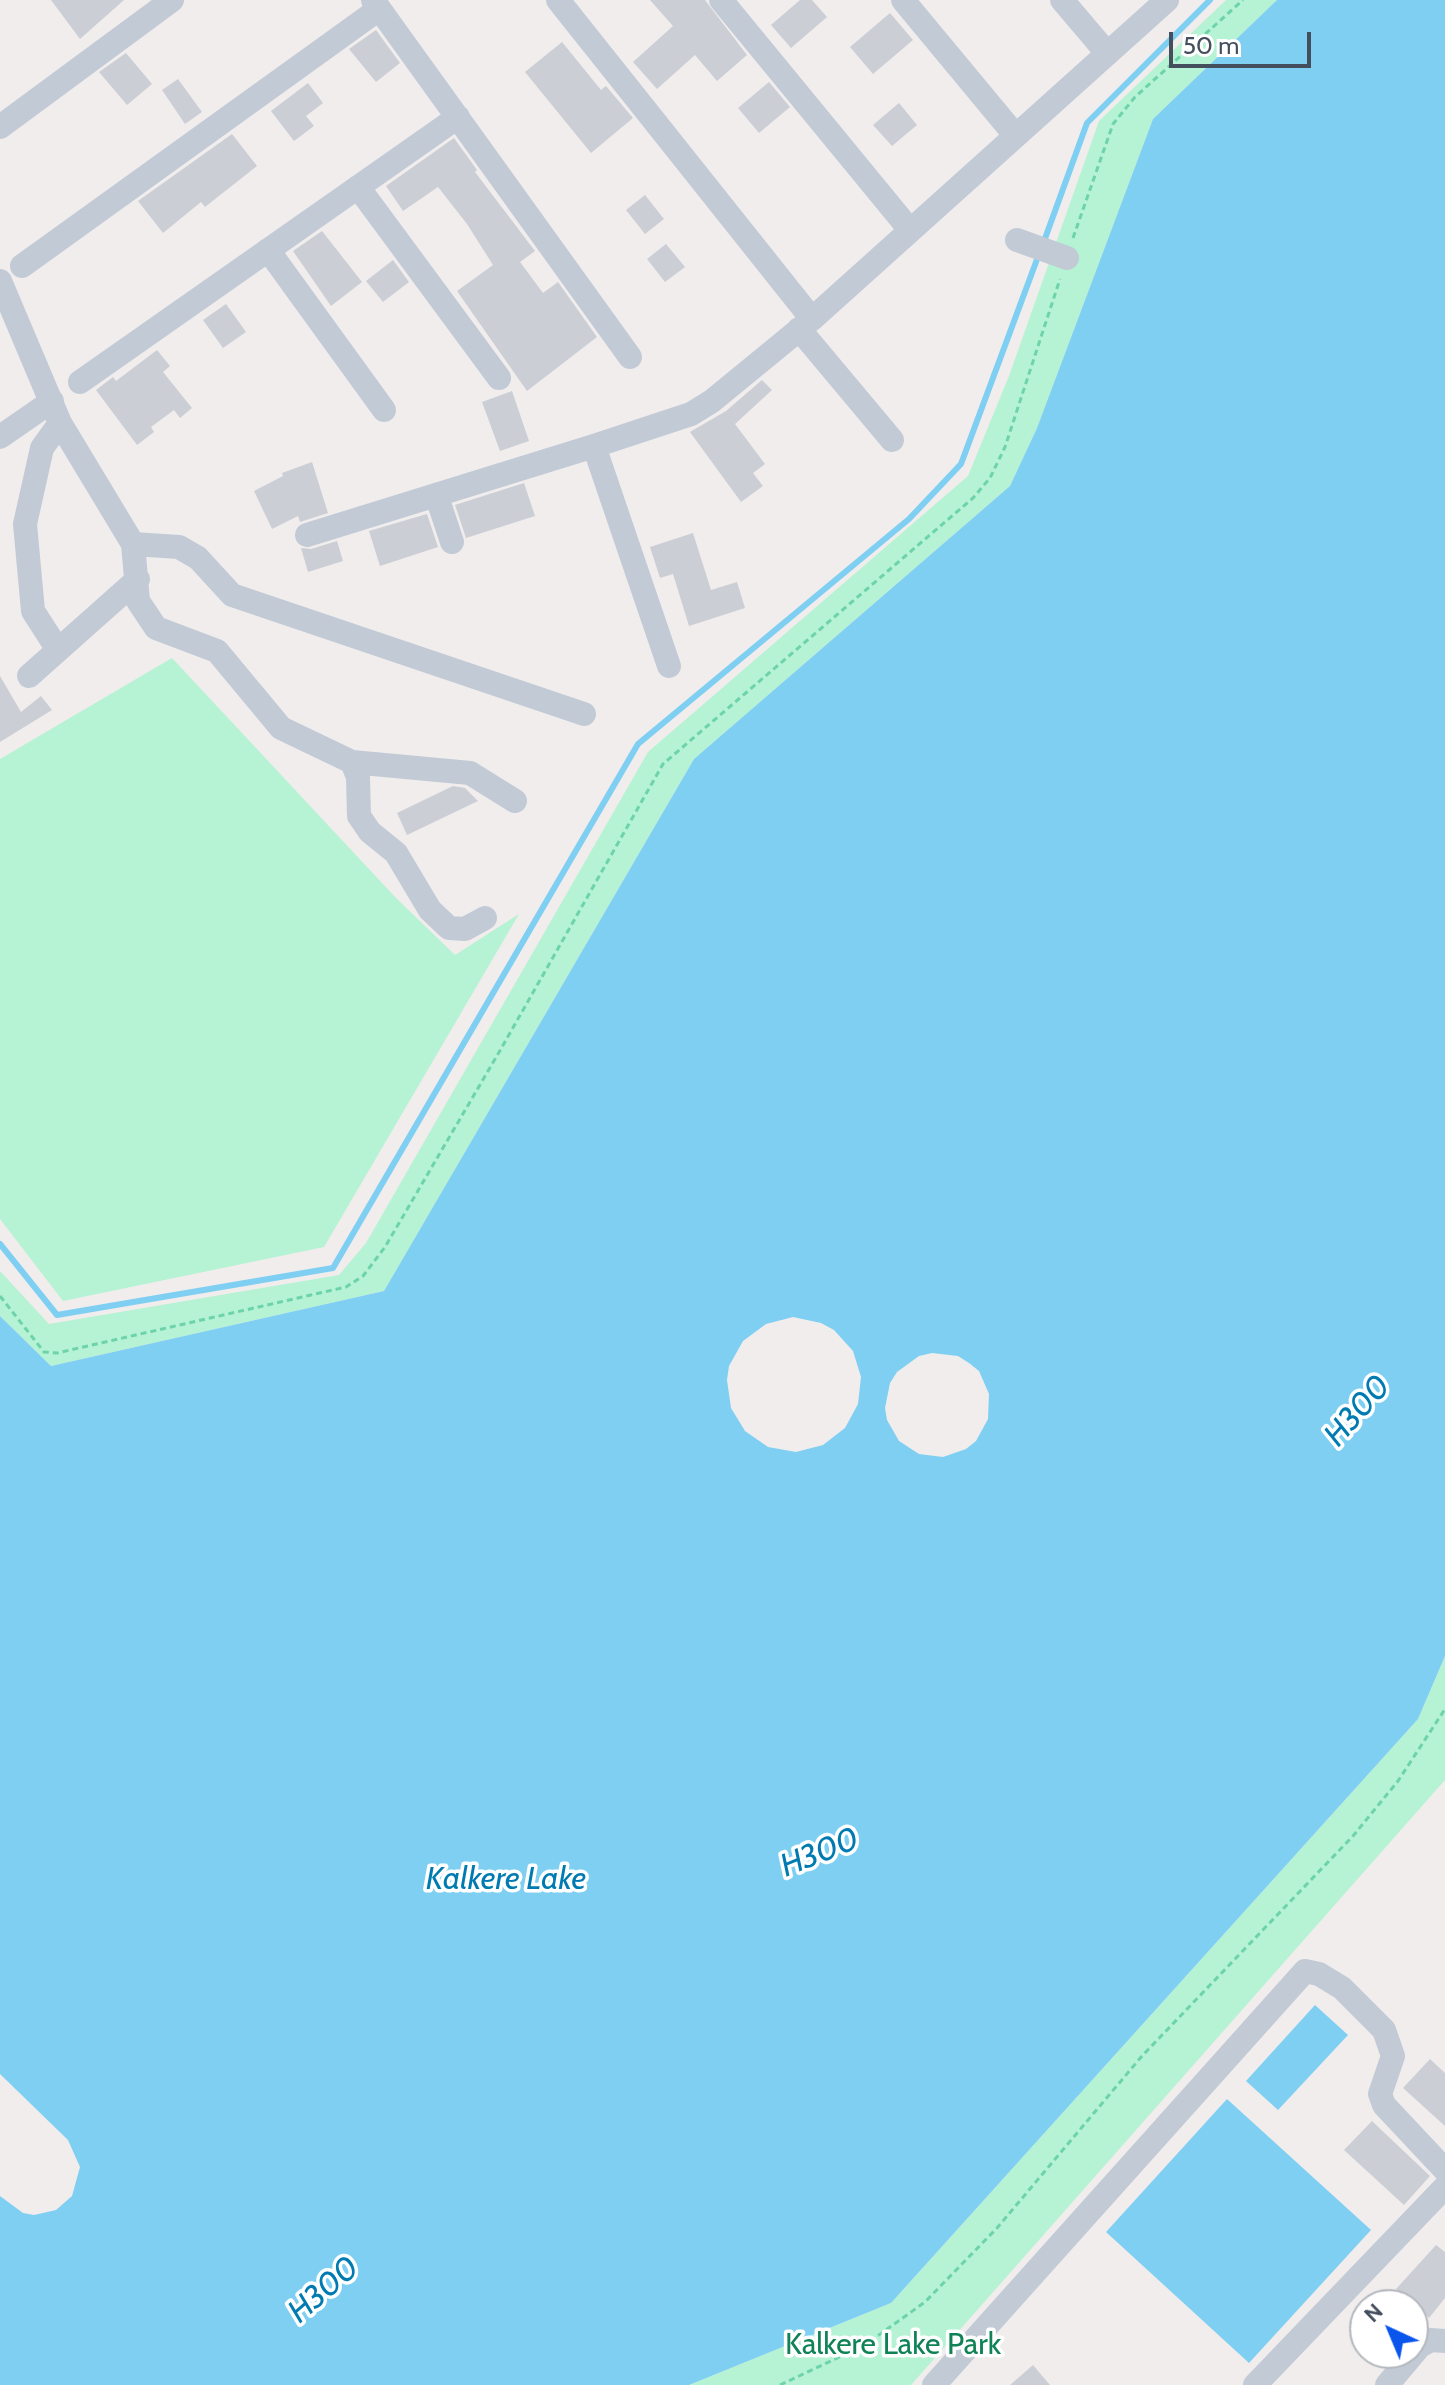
<!DOCTYPE html>
<style>
body{margin:0}
#map{position:relative;width:1445px;height:2385px;overflow:hidden;background:#f0edec;font-family:Cabin,sans-serif}
canvas{display:block}
.north{position:absolute;left:1349px;top:2289px;width:80px;height:80px;box-sizing:border-box;background:#fff;border:2px solid #b4b8be;border-radius:50%;rotate:316deg;font-size:22px;font-weight:700;line-height:32px;text-align:center;color:#444e5c}
.north::after{content:'';display:block;margin:auto;width:28px;height:36px;background:#0a56ed;clip-path:polygon(50% 0,100% 100%,50% 72%,0 100%)}
.scale{position:absolute;left:1169px;top:32px;width:142px;height:36px;box-sizing:border-box;border:4px solid #444e5c;border-top:0;padding-left:10px;font-size:24px;line-height:28px;white-space:nowrap;color:#444e5c;-webkit-text-stroke:6px #fff;paint-order:stroke}
</style>
<div id="map">
<canvas width="1445" height="2385"></canvas>
<div class="north">N</div>
<div class="scale">50 m</div>
</div>
<script>
const ctx = document.querySelector('canvas').getContext('2d');
ctx.lineJoin = 'round';
function paint(path, color) { ctx.fillStyle = color; ctx.fill(path, 'evenodd'); }
const shape = rows => new Path2D(rows.map(r => 'M' + r).join(''));
function trace(path, color, width, dash) { ctx.strokeStyle = color; ctx.lineWidth = width; ctx.lineCap = dash ? 'butt' : 'round'; ctx.setLineDash(dash || []); ctx.stroke(path); }
function drawText(font, color, halo, rows, align = 'center') {
  ctx.font = font + ' Cabin,sans-serif'; ctx.lineWidth = 7; ctx.setLineDash([]); ctx.textBaseline = 'middle'; ctx.strokeStyle = halo; ctx.fillStyle = color; for (const [text, x, y, turn = 0] of rows) {
    ctx.save(); ctx.translate(x, y); ctx.rotate((+turn || 0) * Math.PI / 180); ctx.textAlign = isNaN(turn) ? turn : align; if (halo) ctx.strokeText(text, 0, 0); ctx.fillText(text, 0, 0); ctx.restore();
  }
}
const green = shape([
 [1226,0,1277,0,1153,119,1037,428,1010,486,694,759,384,1291,51,1366,0,1316,0,1271,49,1324,339,1275,366,1243,648,752,968,476,1009,376,1099,121],
 [172,658,396,898,455,955,519,914,324,1247,63,1301,0,1219,0,759],
 [1445,1656,1445,1780,911,2385,689,2385,891,2303,1418,1719]
]);
const water = shape([
 [1277,0,1445,0,1445,1656,1418,1719,891,2303,689,2385,0,2385,0,2196,23,2213,34,2215,56,2210,72,2196,80,2167,68,2140,0,2074,0,1316,51,1366,384,1291,694,759,1010,486,1037,428,1153,119],
 [793,1317,821,1323,834,1330,853,1351,861,1377,858,1404,845,1428,823,1445,796,1452,768,1447,745,1431,731,1408,727,1380,729,1366,743,1341,766,1324],
 [932,1353,958,1356,969,1363,979,1371,989,1394,988,1419,976,1441,966,1449,943,1457,919,1454,899,1441,887,1420,885,1408,890,1383,897,1372,919,1356],
 [1315,2005,1348,2035,1278,2110,1246,2081],
 [1227,2099,1371,2230,1249,2363,1106,2232]
]);
const stream = shape([
 [1043,244,1087,123,1210,0],
 [0,1244,57,1315,333,1268,638,744,909,519,961,464,1039,254]
]);
const building = shape([
 [51,0,124,0,80,39],
 [650,0,705,0,747,55,717,81,695,55,657,89,633,62,673,26],
 [800,0,812,0,827,17,791,48,771,25],
 [890,13,913,40,873,74,850,47],
 [376,30,400,63,376,82,349,49],
 [562,42,601,90,606,86,633,118,591,153,525,72],
 [126,53,152,84,127,105,99,72],
 [178,79,202,112,185,124,162,90],
 [769,82,790,107,759,133,738,108],
 [308,83,323,103,306,116,314,126,294,141,271,111],
 [899,103,917,125,892,146,873,125],
 [232,134,257,166,205,207,201,202,163,233,138,201],
 [454,138,477,170,475,172,535,251,520,262,543,293,558,282,597,337,527,391,457,291,493,265,467,224,438,187,403,211,386,186],
 [645,195,664,219,645,234,626,210],
 [322,231,362,282,331,306,293,251],
 [666,244,685,267,665,282,647,259],
 [393,260,409,282,383,302,366,281],
 [226,304,246,332,223,348,203,320],
 [157,350,170,366,163,372,192,408,180,418,174,410,151,427,154,432,137,445,96,390,113,377,116,381],
 [762,380,772,390,735,424,765,464,753,473,763,486,741,502,690,432,726,411],
 [512,391,529,441,500,451,482,402],
 [312,462,328,513,300,522,298,516,272,529,254,491,283,476,282,473],
 [524,483,535,516,466,538,455,505],
 [427,514,438,547,380,566,369,531],
 [693,533,711,590,737,582,745,608,689,626,673,574,660,578,650,547],
 [337,541,343,561,308,572,301,548,311,549],
 [0,676,21,712,41,696,52,710,0,742],
 [453,786,465,788,478,801,407,835,397,813],
 [1430,2059,1445,2073,1445,2126,1403,2088],
 [1372,2121,1430,2176,1404,2205,1344,2150],
 [1436,2245,1445,2252,1445,2298,1429,2318,1396,2289],
 [1033,2365,1050,2385,1010,2385]
]);
const path = shape([
 [1073,238,1113,124,1135,97,1243,0],
 [0,1296,44,1352,57,1353,346,1287,363,1276,385,1247,498,1054,663,764,973,498,990,478,1005,447,1060,279],
 [780,2385,865,2345,925,2302,997,2228,1142,2056,1353,1836,1398,1781,1445,1709]
]);
const minor = shape([
 [373,0,630,357],
 [558,0,812,319],
 [721,0,910,230],
 [903,0,1015,135],
 [1062,0,1107,53],
 [0,127,172,0],
 [358,187,499,378],
 [1017,240,1067,258],
 [268,250,384,410],
 [22,266,379,9],
 [0,281,60,423,133,544,138,601,156,628,217,651,281,728,352,762,470,773,515,801],
 [799,329,892,440],
 [80,382,458,117],
 [0,437,52,401],
 [594,446,669,666],
 [437,497,452,542],
 [307,535,594,446,691,414,712,401,812,319,1167,0],
 [133,544,179,547,198,558,232,595,584,714],
 [58,650,33,611,25,524,42,448,60,423],
 [29,676,138,579],
 [352,762,358,777,359,816,370,832,396,853,430,910,449,928,465,929,485,918],
 [934,2385,1305,1971,1319,1974,1342,1988,1384,2030,1393,2056,1380,2094,1384,2105,1445,2170],
 [1255,2385,1445,2187],
 [1387,2385,1420,2346,1431,2340,1445,2341]
]);
const parkNames = [
 ["Kalkere Lake Park",893,2345]
];
const waterNames = [
 ["H300",1358,1411,-49],
 ["H300",820,1853,-22],
 ["Kalkere Lake",506,1880],
 ["H300",324,2290,-41]
];
paint(green, '#b6f2d4');
paint(water, '#7fcff3');
trace(stream, '#7fcff3', 6);
paint(building, '#cbced5');
trace(path, '#6cd3aa', 3, [6, 4]);
trace(minor, '#c2cad6', 24);
drawText('30px', '#0f8355', '#fff', parkNames);
drawText('italic 32px', '#007bb2', '#fff', waterNames);
</script>
